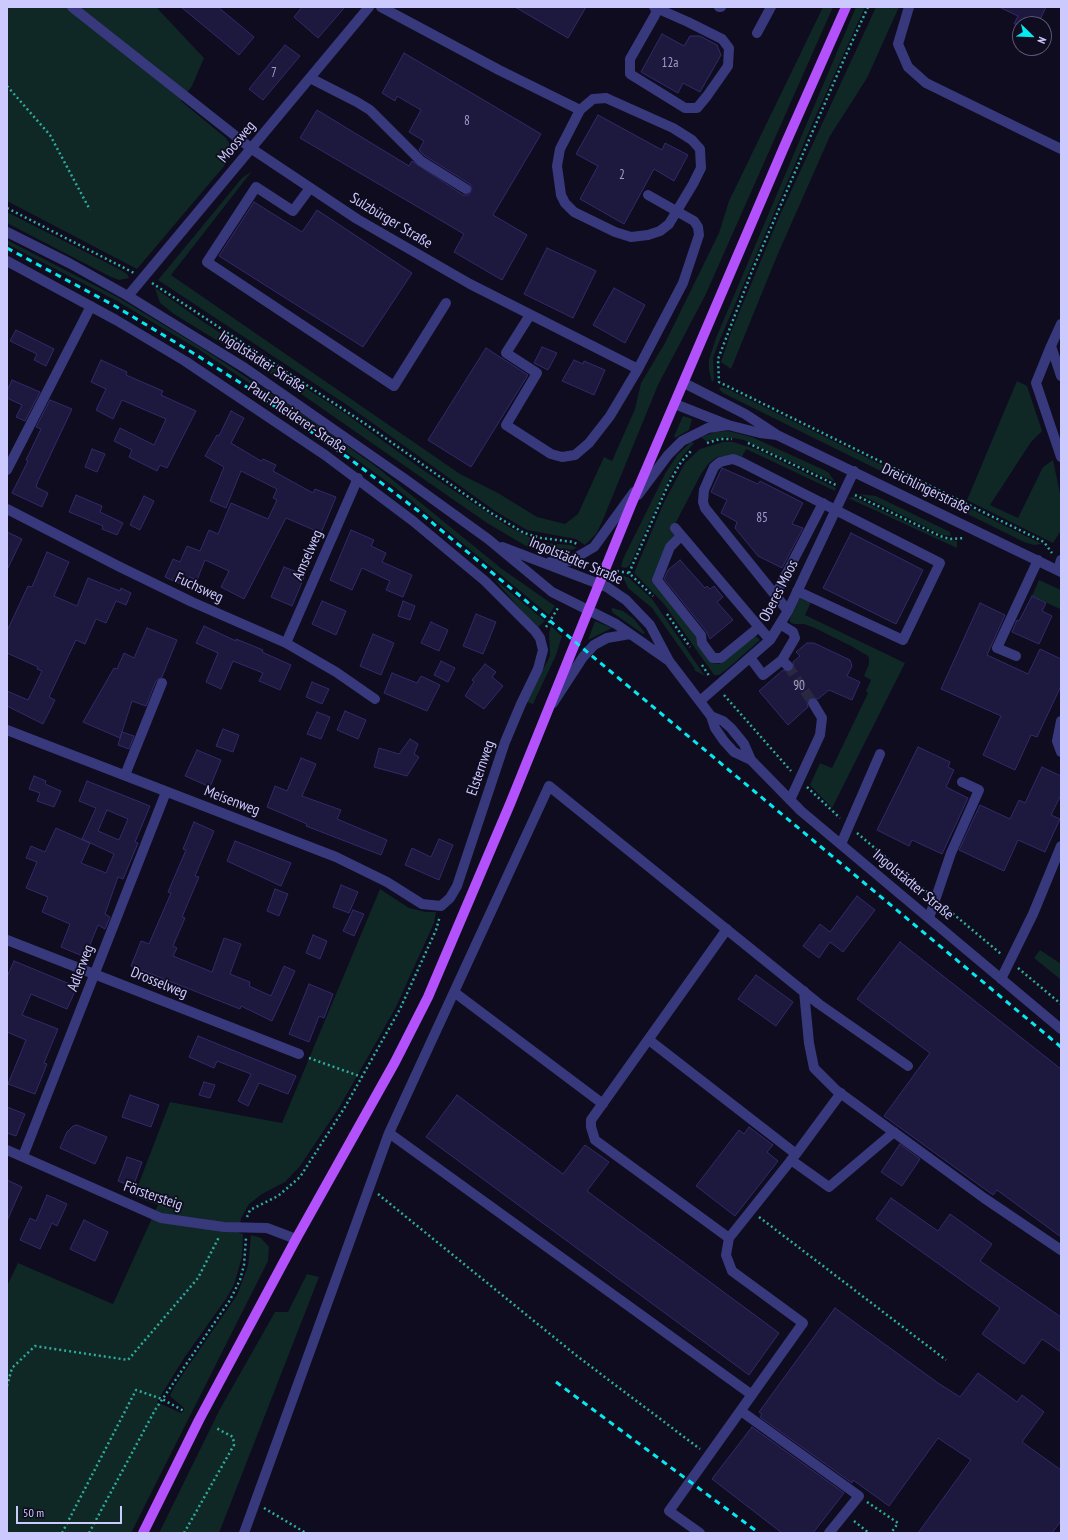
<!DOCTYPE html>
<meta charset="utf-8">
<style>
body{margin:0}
#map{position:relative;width:1068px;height:1540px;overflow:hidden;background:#0e0c1e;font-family:"PT Sans Narrow",sans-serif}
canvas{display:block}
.frame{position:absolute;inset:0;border:8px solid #ccc9fe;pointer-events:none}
.north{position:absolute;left:1012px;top:16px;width:40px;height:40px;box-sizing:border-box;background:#0e0c1e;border:1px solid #5a5878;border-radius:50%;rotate:113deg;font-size:11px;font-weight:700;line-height:16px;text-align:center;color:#ccc9fe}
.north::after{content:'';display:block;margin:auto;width:14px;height:18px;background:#03e9f1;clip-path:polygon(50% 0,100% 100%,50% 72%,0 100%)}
.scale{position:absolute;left:16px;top:1506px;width:106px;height:18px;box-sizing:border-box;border:2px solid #ccc9fe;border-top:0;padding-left:5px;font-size:12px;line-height:14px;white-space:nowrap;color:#ccc9fe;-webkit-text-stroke:3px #0e0c1e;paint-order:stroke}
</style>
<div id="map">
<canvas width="1068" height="1540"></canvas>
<div class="frame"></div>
<div class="north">N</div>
<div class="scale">50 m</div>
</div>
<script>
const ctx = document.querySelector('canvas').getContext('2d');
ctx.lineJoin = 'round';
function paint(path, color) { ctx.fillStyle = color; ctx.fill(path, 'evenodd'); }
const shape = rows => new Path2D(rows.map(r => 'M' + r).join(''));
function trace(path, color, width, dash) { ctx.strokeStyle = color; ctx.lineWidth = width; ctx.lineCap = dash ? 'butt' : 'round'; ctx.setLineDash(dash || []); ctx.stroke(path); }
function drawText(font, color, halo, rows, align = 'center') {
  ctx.font = font + ' "PT Sans Narrow",sans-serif'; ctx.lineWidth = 3.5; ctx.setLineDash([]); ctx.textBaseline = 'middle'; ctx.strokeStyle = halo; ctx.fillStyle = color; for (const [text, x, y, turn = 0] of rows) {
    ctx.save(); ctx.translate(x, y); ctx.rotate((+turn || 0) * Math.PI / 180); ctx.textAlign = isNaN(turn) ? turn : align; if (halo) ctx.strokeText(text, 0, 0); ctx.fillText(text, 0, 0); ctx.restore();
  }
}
const green = shape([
 [7,7,156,7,204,58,192,86,181,101,226,138,231,146,229,156,225,165,137,269,7,201],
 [823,7,833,7,705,296,658,385,602,522,596,534,585,545,576,539,527,530,495,511,350,407,158,280,242,178,252,171,171,275,460,474,498,493,537,517,565,524,578,514,604,457,612,461,635,409,641,383,665,343,719,233,729,201],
 [856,7,865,7,813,122,719,342,713,358,714,380,712,382,709,370,709,360,716,338],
 [876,7,899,7,867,78,830,136,777,256,731,369,721,362,731,332,779,217],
 [7,212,119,269,127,274,129,278,119,280,111,277,7,223],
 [7,240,119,298,202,348,308,418,378,468,502,569,555,606,549,615,397,489,279,403,201,351,117,301,7,244],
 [155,288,202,321,346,414,423,470,509,527,535,540,544,543,571,545,577,548,564,553,553,553,537,550,526,546,487,523,281,380,174,314,160,303],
 [1017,381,1027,386,1042,431,1031,442,990,505,1018,518,1043,467,1053,460,1061,498,1061,528,1060,532,1053,543,967,500],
 [721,387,728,389,1042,544,1034,545,1024,542,723,393,719,389],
 [683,416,692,419,689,430,675,438,674,436],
 [728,431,752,437,824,470,829,473,835,482,744,440,726,437,706,441,701,437,715,432],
 [691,442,694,443,682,457,672,473,630,565,626,568,621,567,623,559,666,472,678,454],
 [723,442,733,442,756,449,836,488,835,491,746,449,742,457,731,456,717,457,708,464,701,474,672,530,676,536,656,571,713,663,719,664,754,635,758,638,760,640,726,670,719,675,714,675,664,604,634,573,664,502,685,463,700,449],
 [859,494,876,496,950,532,951,536,942,535],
 [854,497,940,538,957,541,957,548,848,498],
 [622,575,629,578,652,599,705,676,694,670,695,669,652,608,628,588],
 [493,578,510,592,545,621,537,628],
 [1039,580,1061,590,1060,609,1032,596],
 [800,598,811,602,805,615,905,663,832,808,810,785,820,763,832,768,868,693,866,691,871,680,864,676,869,664,869,659,868,656,851,646,815,628,804,624,794,624,790,622,790,619],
 [613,608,623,611,634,619,645,633,643,634,613,613,611,609],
 [595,621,612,628,588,640],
 [551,626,562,636,556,655,533,704,527,702,550,656,549,633],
 [380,889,409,908,426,912,436,912,434,923,396,1007,339,1108,300,1166,285,1182,262,1194,249,1204,241,1218,239,1233,243,1234,242,1257,234,1285,226,1299,184,1358,157,1402,181,1413,184,1411,184,1408,170,1396,174,1387,237,1295,248,1266,251,1235,261,1238,269,1247,268,1261,131,1533,7,1533,7,1286,18,1263,113,1304,158,1205,134,1196,170,1102,282,1123],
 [1040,950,1061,964,1060,979,1034,958],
 [307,1274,319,1277,219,1533,159,1533,220,1409,275,1312,288,1312]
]);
const building = shape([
 [181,7,218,7,254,37,239,55,181,7],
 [302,7,345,7,318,38,294,17,302,7],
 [515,7,586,7,568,38,515,7],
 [999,7,1046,7,1038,24,1014,24,1018,16,999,7],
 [662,34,684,46,690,36,700,36,717,45,721,55,700,92,683,83,678,93,641,72,662,34],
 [285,45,300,56,263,100,249,89,285,45],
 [404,53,541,134,493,215,527,235,502,280,454,252,464,234,300,138,317,110,409,166,412,161,463,195,469,195,472,189,470,184,425,156,419,150,424,141,409,132,421,110,397,96,395,101,382,93,404,53],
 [598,115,662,150,665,143,688,155,674,181,654,169,624,224,580,199,598,166,576,154,598,115],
 [254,202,302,232,317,210,412,273,363,347,219,256,254,202],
 [547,248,596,271,573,318,524,294,547,248],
 [614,288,645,305,625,343,593,325,614,288],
 [16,330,54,349,46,366,34,360,37,354,10,341,16,330],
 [542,347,557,353,548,370,534,363,542,347],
 [486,348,528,375,471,467,428,440,486,348],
 [101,360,127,372,126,375,163,391,161,395,196,411,167,468,160,465,157,471,129,457,132,450,114,441,120,428,154,445,166,419,122,400,113,419,96,410,106,389,91,382,101,360],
 [574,360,583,364,584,361,605,370,594,395,562,381,574,360],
 [12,380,40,392,25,421,16,417,22,405,7,398,7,391,12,380],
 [50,400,72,409,38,481,36,487,48,493,42,507,12,493,28,461,26,460,41,429,36,427,50,400],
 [231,411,244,418,231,443,261,461,263,459,276,465,273,471,313,493,315,489,336,497,321,533,286,518,244,599,221,587,229,571,205,560,197,580,189,577,185,586,165,577,173,559,180,562,187,546,200,551,209,530,218,534,231,503,268,519,277,500,273,498,277,489,241,471,226,508,210,501,224,467,205,456,217,435,219,436,231,411],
 [92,449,105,454,97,472,85,467,92,449],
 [722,468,758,484,760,481,803,503,792,524,803,528,782,568,758,556,735,528,737,522,721,513,727,500,711,492,722,468],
 [76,495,102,506,100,512,123,523,117,535,102,529,103,526,69,512,76,495],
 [144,496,154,501,140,530,130,525,144,496],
 [351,530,374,540,371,546,386,553,382,562,412,575,403,597,386,590,390,581,362,568,352,590,330,580,351,530],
 [7,532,22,539,7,570,7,532],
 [851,533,923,570,896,624,823,588,851,533],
 [47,552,69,562,54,596,77,606,88,578,120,591,121,588,131,593,126,605,116,601,106,623,96,619,85,644,76,640,49,697,55,700,43,724,7,706,7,691,28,700,42,671,37,669,38,667,7,653,7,631,28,586,32,587,47,552],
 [680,560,705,588,707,586,710,589,714,586,723,597,717,602,733,620,710,639,706,631,664,579,668,570,680,560],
 [284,567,305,575,292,606,271,597,284,567],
 [1032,596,1046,603,1042,611,1052,616,1039,644,1012,632,1017,620,1019,621,1032,596],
 [322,601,346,611,336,635,312,624,322,601],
 [403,601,415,606,410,620,398,616,403,601],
 [980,603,1005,615,987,655,1028,674,1040,649,1061,659,1061,686,1037,737,1031,735,1015,770,983,755,1001,716,941,689,980,603],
 [476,614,496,622,483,654,463,646,476,614],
 [431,622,448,630,439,651,421,643,431,622],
 [204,626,236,641,236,639,263,650,262,652,291,665,280,690,259,681,263,673,233,661,221,689,206,682,218,653,196,643,204,626],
 [147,628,177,640,162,677,156,681,146,706,132,701,120,738,83,722,114,668,117,669,124,653,134,658,147,628],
 [373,634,394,643,381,675,360,666,373,634],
 [807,643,814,643,850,660,852,666,847,676,860,682,852,700,829,690,818,699,813,697,810,697,807,703,808,707,788,725,759,691,783,670,789,672,793,670,794,667,793,662,800,656,796,652,807,643],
 [441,661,455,668,448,682,434,675,441,661],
 [485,664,496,672,492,677,503,686,484,709,465,696,474,682,472,680,485,664],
 [392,673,417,683,421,676,440,685,427,711,384,693,392,673],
 [312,682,329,689,322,704,306,697,312,682],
 [345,711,366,720,358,739,337,730,345,711],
 [317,712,330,717,321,739,307,734,317,712],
 [223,729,239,735,233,752,216,746,223,729],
 [122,732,134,736,129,749,118,745,122,732],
 [410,739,418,744,414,754,419,757,407,776,374,767,379,748,399,754,410,739],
 [918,747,950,762,948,767,954,770,946,787,968,798,942,854,912,840,909,846,877,830,918,747],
 [197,750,221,760,210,787,185,776,197,750],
 [301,758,316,764,302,796,341,810,337,819,387,840,381,855,306,826,307,824,267,807,275,786,287,791,301,758],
 [1042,767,1061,776,1061,795,1051,815,1060,819,1045,852,1018,840,1004,871,959,850,980,805,1010,819,1019,800,1025,803,1042,767],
 [34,776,46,781,45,784,61,791,54,807,37,801,40,793,29,789,34,776],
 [87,781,150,806,135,842,138,843,123,879,118,877,105,914,110,917,105,929,98,925,85,957,61,947,70,924,42,912,48,897,26,888,37,862,26,858,31,846,45,852,56,828,90,843,81,863,106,873,114,854,82,839,96,808,79,801,87,781],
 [107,810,128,819,119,840,98,831,107,810],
 [194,822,214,831,195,876,199,877,182,917,185,918,173,946,177,948,173,956,212,972,224,938,241,944,230,974,250,982,249,986,271,996,284,966,295,971,272,1021,241,1006,240,1009,131,966,141,941,149,944,171,893,168,892,186,850,183,849,194,822],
 [439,839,453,845,439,880,405,865,412,848,431,857,439,839],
 [235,841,291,863,281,886,227,861,235,841],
 [341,885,358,892,349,913,333,907,341,885],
 [275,889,288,894,279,916,267,911,275,889],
 [857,896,875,910,843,952,830,942,819,958,803,946,820,924,830,932,857,896],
 [353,910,364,914,354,936,343,931,353,910],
 [313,935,327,941,320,959,306,953,313,935],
 [900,942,1061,1069,1061,1237,997,1190,993,1195,884,1116,930,1053,857,999,900,942],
 [14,961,77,987,67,1009,31,994,22,1015,58,1029,44,1063,47,1064,35,1094,8,1084,26,1040,7,1032,7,977,14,961],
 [756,975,793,1002,776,1026,738,999,756,975],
 [309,984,333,994,324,1018,319,1016,309,1042,289,1034,309,984],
 [198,1036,296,1076,288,1094,259,1083,248,1106,238,1101,251,1074,217,1061,214,1068,189,1057,198,1036],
 [204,1082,215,1085,210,1098,199,1095,204,1082],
 [130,1095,159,1105,151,1127,122,1117,130,1095],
 [457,1095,563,1174,585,1145,609,1162,587,1191,779,1333,749,1375,426,1137,457,1095],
 [7,1107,25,1114,16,1136,7,1133,7,1107],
 [77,1125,107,1137,95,1164,60,1148,67,1132,73,1126,77,1125],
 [749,1127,773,1145,767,1152,778,1161,735,1216,696,1186,739,1130,744,1134,749,1127],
 [900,1144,920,1159,902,1186,881,1172,900,1144],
 [127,1157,142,1162,133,1187,118,1181,127,1157],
 [7,1180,22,1187,7,1221,7,1180],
 [47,1195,67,1204,57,1226,52,1223,40,1249,20,1240,30,1218,36,1221,47,1195],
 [891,1198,938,1231,950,1214,992,1244,980,1261,1061,1317,1061,1352,1042,1339,1024,1364,982,1334,1000,1308,876,1219,891,1198],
 [84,1220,108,1232,95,1261,70,1249,84,1220],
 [835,1308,938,1383,960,1397,978,1373,1017,1402,1022,1395,1044,1412,1022,1442,1061,1470,1061,1521,1052,1533,918,1533,971,1460,938,1438,889,1506,853,1480,852,1483,760,1417,762,1414,759,1412,835,1308],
 [752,1427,844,1493,813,1533,782,1533,712,1479,752,1427]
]);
const minorTunnel = shape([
 [788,666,813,703]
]);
const path = shape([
 [868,7,845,57,752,271,718,359,719,382,1044,542,1052,553],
 [7,86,50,135,90,210],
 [7,208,134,273],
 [152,283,367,425,491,513,524,533,541,538,573,542,577,544],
 [707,443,720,439,732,439],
 [748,443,836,485],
 [855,495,940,536,950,539,964,538],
 [617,571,629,573,653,596],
 [629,573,668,485,681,462,691,451],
 [667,614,690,647],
 [546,627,558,608],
 [702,665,710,677],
 [724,695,791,771],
 [807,787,840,818],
 [857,833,927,892],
 [945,907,1001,954],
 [1018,968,1061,1004],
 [309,1058,362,1077],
 [378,1194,577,1356,700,1449],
 [247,1217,250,1210,278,1196,300,1177,345,1107,400,1009,436,930,440,916],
 [759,1217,946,1360],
 [7,1386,12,1368,35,1346,128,1360,198,1278,219,1237],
 [867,1502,898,1523,891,1533],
 [264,1508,306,1533],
 [854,1521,869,1533],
 [62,1533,136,1390,162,1399,184,1411],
 [89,1533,155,1410,230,1300,240,1280,244,1265,246,1238],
 [184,1533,234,1445,233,1437,216,1428]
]);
const minor = shape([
 [72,7,252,149,357,219,470,284,638,369,683,283,699,235,698,227,694,221,648,195],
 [381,7,499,70,580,110],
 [654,7,688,22,722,39,729,48,728,66,707,96,697,108,685,108,630,74,630,59,655,15,657,9],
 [719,7,721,7],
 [909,7,898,44,908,67,926,83,1061,149],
 [757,33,771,7],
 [310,78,357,102,370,110,421,161,466,189],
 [606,98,673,128,692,140,700,149,701,168,693,184,669,224,660,231,648,235,631,237,615,232,574,212,565,203,561,195,557,166,560,149,580,110,593,99,606,98],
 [310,188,293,211,256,187,207,262,394,386,446,303],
 [7,232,69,263,128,296,245,368,405,479,488,539,552,592,616,624,669,661],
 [7,261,116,320,185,361,325,455,413,521,485,581,535,631,540,638,543,650,538,669,521,704,505,742,457,886,450,898,441,906,422,904,387,882,336,857,7,730],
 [128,296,369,7],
 [530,315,506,353,537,373,506,425,551,454,562,457,575,455,589,443,610,416,638,369],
 [1061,324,1051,346,1061,376],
 [1051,346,1036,383,1061,457],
 [684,383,745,414,777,435,1061,572],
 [675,404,728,425,760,433,777,435],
 [7,470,91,306],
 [638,495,668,455,682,441,708,428,728,425],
 [7,509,120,567,192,602,286,643,336,672,375,699],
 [675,528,770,640],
 [681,536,670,547,657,580,701,635,702,643,713,658,721,658,759,627],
 [502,547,607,587,626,600,650,625,669,661,711,716,715,728,724,741,734,752,751,760],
 [550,562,570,561,594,547,634,492],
 [1058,570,1061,560],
 [775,596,823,503],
 [788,611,705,508,703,502,704,490,714,467,720,462,733,459,741,462,940,563,903,640,797,591],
 [780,624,793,632,795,638,782,660],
 [286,643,358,478],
 [1016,656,997,648,1038,560],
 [751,659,763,675,782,660,788,666],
 [700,701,770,640,788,611,854,471],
 [553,703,583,657,594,645,607,638,630,634],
 [711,716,723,721,731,728,744,744,751,760,801,811,1061,1029],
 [1061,721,1057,741,1061,752],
 [125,775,162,683],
 [790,800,820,735,822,718,813,703],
 [841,844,880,754],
 [929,918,951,853,979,790,962,782],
 [727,929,591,1120,591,1127,595,1140,729,1238],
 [7,940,299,1054],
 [1001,979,1033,914,1061,846],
 [804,991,809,1043,814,1068,836,1090,984,1198,1061,1250],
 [454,992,603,1104],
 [649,1040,796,1154],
 [389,1133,752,1395],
 [7,1150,161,1218,224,1227,267,1228,296,1239],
 [23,1156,166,792],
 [791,1160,829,1187,894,1132],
 [741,1411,859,1496,829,1533],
 [244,1533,389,1133,549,786,819,1004,908,1066],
 [700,1533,669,1511,803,1323,732,1271,726,1255,729,1238,796,1154,841,1093]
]);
const major = shape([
 [143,1533,199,1420,296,1239,395,1062,428,997,510,804,631,505,784,147,846,7]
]);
const rail = shape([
 [7,248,115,306,198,356,250,389,350,459,417,510,1061,1047],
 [556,1382,759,1533]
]);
const numberNames = [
 ["12a",670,63],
 ["7",274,73],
 ["8",467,121],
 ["2",622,175],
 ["85",762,518],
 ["90",799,686]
];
const streetNames = [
 ["Moosweg",237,142,-50],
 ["Sulzbürger Straße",391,221,31],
 ["Ingolstädter Straße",262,362,33],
 ["Paul-Pfleiderer-Straße",297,418,34],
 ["Dreichlingerstraße",926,489,26],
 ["Amselweg",308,555,-66],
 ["Ingolstädter Straße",576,561,23],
 ["Fuchsweg",199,588,25],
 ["Oberes Moos",779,591,-63],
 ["Elsternweg",481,768,-71],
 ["Meisenweg",232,801,21],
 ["Ingolstädter Straße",913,885,40],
 ["Adlerweg",81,968,-69],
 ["Drosselweg",159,983,22],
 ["Förstersteig",153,1196,19]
];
paint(green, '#0f2725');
paint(building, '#1d183e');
trace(building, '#332a6a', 1);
trace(minorTunnel, '#2a2840', 10, [10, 5]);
trace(path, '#2ead9d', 2.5, [2, 3]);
trace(minor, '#37397c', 10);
trace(major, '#b251fd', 10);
trace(rail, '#03e9f1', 3, [6, 5]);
drawText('13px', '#a09dce', null, numberNames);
drawText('15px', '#ccc9fe', '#0e0c1e', streetNames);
</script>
